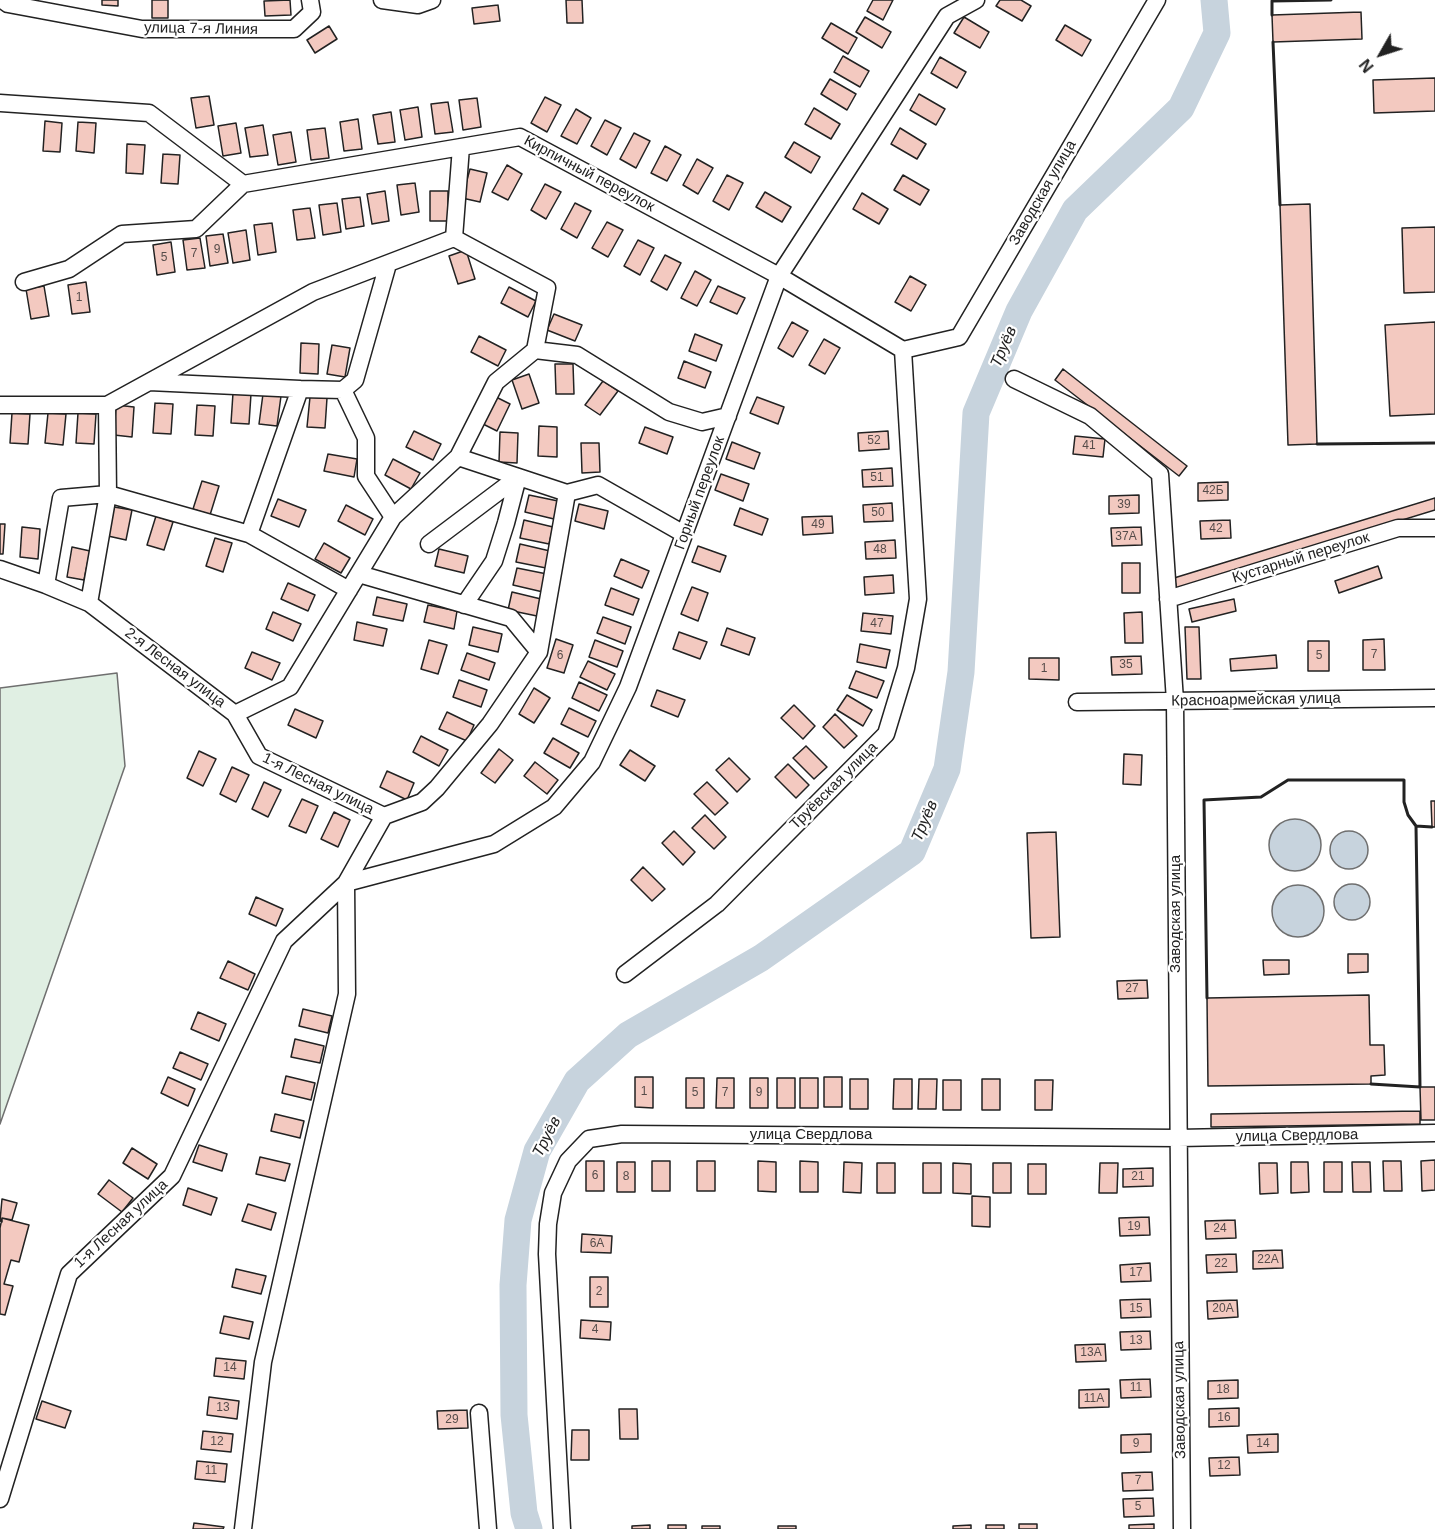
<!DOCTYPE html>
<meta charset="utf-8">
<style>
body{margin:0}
#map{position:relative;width:1435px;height:1529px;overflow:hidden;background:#fff;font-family:Arial,sans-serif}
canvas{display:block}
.north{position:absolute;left:1351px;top:24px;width:60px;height:60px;-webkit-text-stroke:4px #fff;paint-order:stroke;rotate:231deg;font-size:16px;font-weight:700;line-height:24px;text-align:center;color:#222}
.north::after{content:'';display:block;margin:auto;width:21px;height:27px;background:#222;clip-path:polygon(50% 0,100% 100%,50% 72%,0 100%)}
</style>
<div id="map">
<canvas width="1435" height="1529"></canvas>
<div class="north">N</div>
</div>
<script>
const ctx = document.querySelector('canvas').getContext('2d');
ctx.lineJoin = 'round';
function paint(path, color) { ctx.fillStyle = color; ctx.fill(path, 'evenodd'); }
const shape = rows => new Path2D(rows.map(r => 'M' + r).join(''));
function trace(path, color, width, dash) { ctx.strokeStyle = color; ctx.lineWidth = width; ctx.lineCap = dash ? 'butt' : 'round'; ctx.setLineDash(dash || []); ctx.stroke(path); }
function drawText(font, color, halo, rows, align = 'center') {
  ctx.font = font + ' Arial,sans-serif'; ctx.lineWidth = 4.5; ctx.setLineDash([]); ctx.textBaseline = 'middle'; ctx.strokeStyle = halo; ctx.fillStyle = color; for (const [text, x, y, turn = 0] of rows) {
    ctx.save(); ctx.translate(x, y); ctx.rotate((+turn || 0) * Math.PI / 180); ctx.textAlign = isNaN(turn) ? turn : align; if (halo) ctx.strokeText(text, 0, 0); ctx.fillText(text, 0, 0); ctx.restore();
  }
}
const green = shape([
 [117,673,125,766,0,1124,0,688,117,673]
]);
const water = shape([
 '1269 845a26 26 0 1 1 52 0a26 26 0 1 1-52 0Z',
 '1330 850a19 19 0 1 1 38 0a19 19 0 1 1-38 0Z',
 '1334 902a18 18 0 1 1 36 0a18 18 0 1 1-36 0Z',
 '1272 911a26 26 0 1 1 52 0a26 26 0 1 1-52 0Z'
]);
const river = shape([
 [529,1529,524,1513,514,1415,513,1285,518,1220,537,1151,577,1081,628,1035,761,958,912,852,947,769,961,672,976,413,1019,311,1075,210,1181,108,1217,33,1214,0]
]);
const building = shape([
 [102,0,118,0,118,6,102,5,102,0],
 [152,0,168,0,168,18,152,18,152,0],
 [290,0,291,15,265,16,264,1,290,0],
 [566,0,582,0,583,23,567,23,566,0],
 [873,0,893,0,883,20,867,11,873,0],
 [1000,0,1021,0,1031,6,1022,21,996,6,1000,0],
 [498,5,500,21,474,24,472,8,498,5],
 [1361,12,1362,39,1273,42,1272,15,1361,12],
 [865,17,891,32,882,48,856,32,865,17],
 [964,17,989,32,980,48,954,33,964,17],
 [831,23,857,38,848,54,822,38,831,23],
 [1065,25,1091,40,1082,56,1056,40,1065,25],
 [329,26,337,39,315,53,307,40,329,26],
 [843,56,869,71,860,87,834,72,843,56],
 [940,57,966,72,957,88,931,73,940,57],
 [1435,78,1435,111,1374,113,1373,80,1435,78],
 [830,79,856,94,847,110,821,94,830,79],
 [919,94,945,109,936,125,910,110,919,94],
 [209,96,214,125,196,128,191,98,209,96],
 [545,97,561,105,547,132,531,123,545,97],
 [477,98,481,127,463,130,459,100,477,98],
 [448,102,453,132,435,134,431,104,448,102],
 [418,107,422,137,405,140,400,110,418,107],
 [814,108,840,124,831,139,805,124,814,108],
 [576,109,591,118,577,144,561,136,576,109],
 [391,112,395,142,378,144,373,115,391,112],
 [358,119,362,149,344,151,340,122,358,119],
 [605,120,621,128,607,155,591,146,605,120],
 [45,121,62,123,60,152,43,151,45,121],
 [78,122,96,123,94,153,76,151,78,122],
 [236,123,241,153,223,156,218,126,236,123],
 [263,125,268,155,250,157,245,128,263,125],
 [325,128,329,158,311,160,307,130,325,128],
 [900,128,926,144,917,159,891,144,900,128],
 [291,132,296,162,278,165,273,135,291,132],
 [634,133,650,141,636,168,620,159,634,133],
 [794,142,820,157,811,173,785,157,794,142],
 [127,144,145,145,143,174,126,173,127,144],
 [665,146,681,155,667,181,651,173,665,146],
 [163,154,180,155,178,184,161,183,163,154],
 [697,159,713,168,698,194,683,185,697,159],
 [507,165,522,174,508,200,492,192,507,165],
 [470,169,487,173,480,202,462,198,470,169],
 [727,175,743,183,729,210,713,201,727,175],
 [903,175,929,190,920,205,894,190,903,175],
 [415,183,419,212,401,215,397,185,415,183],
 [545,184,561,192,546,219,531,210,545,184],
 [385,191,389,221,372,224,367,194,385,191],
 [430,191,448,191,448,221,430,221,430,191],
 [765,192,791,207,782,222,756,207,765,192],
 [862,193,888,209,879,224,853,209,862,193],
 [360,197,364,226,346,229,342,199,360,197],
 [337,203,341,232,323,235,319,205,337,203],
 [575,203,591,211,577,238,561,229,575,203],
 [1310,204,1317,444,1288,445,1280,205,1310,204],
 [310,208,315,238,297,240,293,210,310,208],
 [607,222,623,230,608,257,592,248,607,222],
 [272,223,276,252,258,255,254,225,272,223],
 [1435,227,1435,292,1404,293,1402,228,1435,227],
 [246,230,250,260,233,263,228,233,246,230],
 [223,234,228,263,210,266,206,236,223,234],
 [200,238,205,268,187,270,183,240,200,238],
 [638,240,654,248,640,275,624,266,638,240],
 [171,242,175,272,157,275,153,245,171,242],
 [466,250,475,279,458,284,449,256,466,250],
 [665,255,681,263,667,290,651,281,665,255],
 [695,271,711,280,697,306,681,298,695,271],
 [910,276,926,285,911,311,895,302,910,276],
 [86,282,90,312,72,314,68,285,86,282],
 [44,286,49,316,31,319,26,289,44,286],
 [718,286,745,298,737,314,710,302,718,286],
 [509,287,536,301,528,317,501,303,509,287],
 [554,314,582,325,575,341,547,330,554,314],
 [792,322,808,331,793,357,778,348,792,322],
 [1435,322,1435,414,1390,416,1385,325,1435,322],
 [695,334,722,345,716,361,689,351,695,334],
 [479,336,506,350,498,366,471,352,479,336],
 [824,339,840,348,825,374,809,365,824,339],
 [301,343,319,344,318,374,300,373,301,343],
 [332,345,350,348,345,377,327,374,332,345],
 [684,361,711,372,705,388,678,378,684,361],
 [555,364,573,364,574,394,556,394,555,364],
 [1063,369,1187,466,1179,476,1055,380,1063,369],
 [529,374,539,403,522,409,512,380,529,374],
 [603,381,618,391,600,415,585,405,603,381],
 [233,393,251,394,249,424,231,423,233,393],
 [263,394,281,396,277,426,259,424,263,394],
 [494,396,510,404,497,431,481,423,494,396],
 [310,397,327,398,325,428,307,427,310,397],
 [757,397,784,407,778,424,750,413,757,397],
 [155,403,173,404,171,434,153,433,155,403],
 [116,405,134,407,132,437,114,435,116,405],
 [197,405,215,406,213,436,195,435,197,405],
 [12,413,30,414,28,444,10,443,12,413],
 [48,413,66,414,63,445,45,443,48,413],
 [78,413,96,414,94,444,76,443,78,413],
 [539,426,557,427,557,457,538,456,539,426],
 [645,427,673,437,667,454,639,443,645,427],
 [414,431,441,444,433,460,406,447,414,431],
 [888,431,889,449,859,451,858,433,888,431],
 [500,432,518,433,517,463,499,462,500,432],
 [1075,436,1105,439,1103,457,1073,454,1075,436],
 [732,442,760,453,754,469,726,459,732,442],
 [581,443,599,443,600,472,582,473,581,443],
 [328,454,357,459,354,477,324,471,328,454],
 [393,459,420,473,411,489,385,475,393,459],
 [892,468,893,486,863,487,862,470,892,468],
 [721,474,749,484,743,501,715,490,721,474],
 [202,481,219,486,210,515,193,509,202,481],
 [1228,482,1228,500,1198,501,1198,483,1228,482],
 [529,495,558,501,554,519,525,512,529,495],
 [1139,495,1139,513,1109,514,1109,496,1139,495],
 [1435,498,1435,510,1177,589,1174,578,1435,498],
 [278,499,306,510,299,527,271,516,278,499],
 [892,503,893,521,864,522,863,505,892,503],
 [579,504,608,511,604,529,575,521,579,504],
 [346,505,373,519,365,535,338,521,346,505],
 [114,507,132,510,126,540,108,536,114,507],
 [740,508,768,519,762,535,734,525,740,508],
 [156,516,173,522,164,550,147,545,156,516],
 [832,516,833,533,803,535,802,517,832,516],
 [524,520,553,527,549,544,520,538,524,520],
 [1230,520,1231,538,1201,539,1200,521,1230,520],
 [0,524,5,524,3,554,0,554,0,524],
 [22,527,40,529,38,559,20,557,22,527],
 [1141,527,1142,545,1112,546,1111,528,1141,527],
 [215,538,232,543,223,572,206,566,215,538],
 [895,540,896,558,866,559,865,542,895,540],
 [324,543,350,558,341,573,315,559,324,543],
 [520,544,550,551,546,568,516,562,520,544],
 [698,546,726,556,720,572,692,562,698,546],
 [72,547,90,551,84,580,67,577,72,547],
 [439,549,468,556,464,573,435,566,439,549],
 [621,559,649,571,642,588,614,576,621,559],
 [1122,563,1140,563,1140,593,1122,593,1122,563],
 [1378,566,1382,578,1339,593,1335,581,1378,566],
 [517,568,547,574,543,592,513,585,517,568],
 [893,575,894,593,865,595,864,577,893,575],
 [288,583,315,595,308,611,281,599,288,583],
 [692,587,708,593,698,621,681,614,692,587],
 [611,588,639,599,633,615,605,605,611,588],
 [512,592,541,599,537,616,508,610,512,592],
 [377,597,407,604,403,621,373,615,377,597],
 [1234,599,1236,611,1192,622,1189,609,1234,599],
 [428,605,457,611,454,629,424,622,428,605],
 [273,612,301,624,293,641,266,629,273,612],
 [1142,612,1143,643,1125,643,1124,613,1142,612],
 [863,613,893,616,891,634,861,631,863,613],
 [603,617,631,627,625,644,597,633,603,617],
 [357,622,387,629,383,646,354,640,357,622],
 [473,627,502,634,498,652,469,645,473,627],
 [1185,627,1199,627,1201,679,1187,679,1185,627],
 [727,628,755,638,749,655,721,645,727,628],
 [679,632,707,642,700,659,673,649,679,632],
 [556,639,573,645,564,673,547,668,556,639],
 [1384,639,1385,670,1363,670,1363,640,1384,639],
 [429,640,447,645,438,674,421,669,429,640],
 [595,640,623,651,617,667,589,657,595,640],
 [1308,641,1329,641,1329,671,1308,671,1308,641],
 [860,644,890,650,886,668,857,662,860,644],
 [252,652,280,663,272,680,245,668,252,652],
 [467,653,495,663,489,680,461,670,467,653],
 [1276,655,1277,668,1231,671,1230,659,1276,655],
 [1141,656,1142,674,1112,675,1111,657,1141,656],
 [1029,658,1059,658,1059,680,1029,679,1029,658],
 [588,661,615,674,607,690,580,677,588,661],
 [856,671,884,681,877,698,849,688,856,671],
 [459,680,487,690,481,707,453,697,459,680],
 [579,682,607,695,599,711,572,698,579,682],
 [534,688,550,698,534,723,519,714,534,688],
 [657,690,685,700,678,717,651,706,657,690],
 [847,695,872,710,863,726,837,710,847,695],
 [794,705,815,726,803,739,781,718,794,705],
 [569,708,596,721,588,737,561,724,569,708],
 [295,709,323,721,316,738,288,725,295,709],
 [447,712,474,725,467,741,439,729,447,712],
 [835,714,857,736,844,748,823,727,835,714],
 [421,736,448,750,439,766,413,752,421,736],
 [553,738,579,753,570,768,544,753,553,738],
 [806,746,827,767,814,779,793,758,806,746],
 [499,749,513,760,495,783,481,773,499,749],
 [630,750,655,766,645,781,620,765,630,750],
 [199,751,216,759,203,786,187,778,199,751],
 [1124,754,1142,755,1141,785,1123,784,1124,754],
 [729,758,750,779,737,792,716,770,729,758],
 [535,762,558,780,547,794,524,776,535,762],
 [788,764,809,785,796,798,775,777,788,764],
 [232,767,249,775,236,802,220,794,232,767],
 [387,771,414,783,407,800,380,787,387,771],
 [264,782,281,790,268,817,252,809,264,782],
 [707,782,728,803,715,815,694,794,707,782],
 [302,799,318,806,306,833,289,826,302,799],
 [1431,801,1435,801,1435,827,1432,827,1431,801],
 [334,812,350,820,338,847,321,839,334,812],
 [705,815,726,837,714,849,692,828,705,815],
 [674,831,695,852,683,865,662,843,674,831],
 [1056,832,1060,937,1031,938,1027,833,1056,832],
 [643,867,665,889,652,901,631,880,643,867],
 [256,897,283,909,276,926,249,914,256,897],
 [1348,954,1368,954,1368,972,1348,973,1348,954],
 [1263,960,1289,960,1289,974,1264,975,1263,960],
 [228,961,255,974,248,990,220,978,228,961],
 [1147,980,1148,998,1118,999,1117,981,1147,980],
 [1369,995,1370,1045,1384,1045,1385,1075,1371,1076,1371,1084,1208,1086,1207,998,1369,995],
 [303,1009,332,1016,328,1033,299,1026,303,1009],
 [198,1012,226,1024,219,1041,191,1029,198,1012],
 [295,1039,324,1046,320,1063,291,1057,295,1039],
 [180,1052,208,1064,201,1080,173,1068,180,1052],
 [286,1076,315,1083,311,1100,282,1093,286,1076],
 [168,1077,195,1089,188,1106,161,1093,168,1077],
 [635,1077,653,1077,653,1108,635,1107,635,1077],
 [824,1077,842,1077,842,1107,824,1107,824,1077],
 [686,1078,704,1078,704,1108,686,1108,686,1078],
 [717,1078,734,1078,734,1108,716,1108,717,1078],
 [750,1078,768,1078,768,1108,750,1108,750,1078],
 [777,1078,795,1078,795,1108,777,1108,777,1078],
 [800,1078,818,1078,818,1108,800,1108,800,1078],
 [850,1079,868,1079,868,1109,850,1109,850,1079],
 [894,1079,912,1079,912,1109,893,1109,894,1079],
 [919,1079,937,1079,936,1109,918,1109,919,1079],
 [982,1079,1000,1079,1000,1110,982,1110,982,1079],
 [943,1080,961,1080,961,1110,943,1110,943,1080],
 [1035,1080,1053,1080,1052,1110,1035,1110,1035,1080],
 [1420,1087,1435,1087,1435,1120,1421,1120,1420,1087],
 [1420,1111,1420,1124,1211,1127,1211,1114,1420,1111],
 [275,1114,304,1121,300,1138,271,1131,275,1114],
 [199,1145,227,1154,222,1171,193,1162,199,1145],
 [132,1148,157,1164,148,1179,123,1163,132,1148],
 [260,1157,290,1164,285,1181,256,1174,260,1157],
 [1435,1160,1435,1190,1422,1191,1421,1161,1435,1160],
 [586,1161,604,1161,604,1191,586,1191,586,1161],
 [652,1161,670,1161,670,1191,652,1191,652,1161],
 [697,1161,715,1161,715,1191,697,1191,697,1161],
 [758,1161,776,1162,776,1192,758,1191,758,1161],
 [800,1161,818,1162,818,1192,800,1192,800,1161],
 [1383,1161,1401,1161,1402,1191,1384,1191,1383,1161],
 [617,1162,635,1162,635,1192,617,1192,617,1162],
 [844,1162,862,1163,861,1193,843,1192,844,1162],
 [1291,1162,1308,1162,1309,1192,1291,1193,1291,1162],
 [1324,1162,1342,1162,1342,1192,1324,1192,1324,1162],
 [1352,1162,1370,1162,1371,1192,1353,1192,1352,1162],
 [877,1163,895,1163,895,1193,877,1193,877,1163],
 [923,1163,941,1163,941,1193,923,1193,923,1163],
 [953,1163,971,1164,971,1194,953,1193,953,1163],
 [993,1163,1011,1163,1011,1193,993,1193,993,1163],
 [1100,1163,1118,1163,1117,1193,1099,1193,1100,1163],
 [1259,1163,1277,1163,1278,1193,1260,1194,1259,1163],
 [1028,1164,1046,1164,1046,1194,1028,1194,1028,1164],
 [1153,1168,1153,1186,1123,1187,1123,1169,1153,1168],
 [109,1180,133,1198,122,1212,98,1194,109,1180],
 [188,1188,217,1198,211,1215,183,1205,188,1188],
 [972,1196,990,1197,990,1227,972,1226,972,1196],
 [2,1199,17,1203,12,1220,2,1218,2,1222,0,1221,2,1199],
 [248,1204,276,1213,271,1230,242,1221,248,1204],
 [1149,1217,1150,1235,1120,1236,1119,1218,1149,1217],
 [2,1218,29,1225,19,1262,11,1260,4,1284,13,1286,5,1315,0,1314,0,1228,2,1218],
 [1235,1220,1236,1238,1206,1239,1205,1221,1235,1220],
 [582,1234,612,1236,611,1253,581,1252,582,1234],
 [1282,1250,1283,1268,1253,1269,1253,1251,1282,1250],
 [1236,1254,1237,1272,1207,1273,1206,1255,1236,1254],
 [1150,1263,1151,1281,1121,1282,1120,1265,1150,1263],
 [236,1269,266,1276,261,1294,232,1287,236,1269],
 [590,1277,608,1277,608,1307,590,1307,590,1277],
 [1150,1299,1151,1317,1121,1318,1120,1300,1150,1299],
 [1237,1300,1238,1317,1208,1319,1207,1301,1237,1300],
 [224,1316,253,1322,249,1339,220,1333,224,1316],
 [581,1320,611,1322,610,1340,580,1338,581,1320],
 [1150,1331,1151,1349,1121,1350,1120,1332,1150,1331],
 [1105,1344,1106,1361,1076,1362,1075,1345,1105,1344],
 [216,1358,246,1361,244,1379,214,1376,216,1358],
 [1150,1379,1151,1397,1121,1398,1120,1380,1150,1379],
 [1238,1380,1238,1398,1208,1399,1208,1381,1238,1380],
 [1109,1389,1109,1407,1079,1408,1079,1390,1109,1389],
 [209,1397,239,1401,237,1419,207,1415,209,1397],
 [42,1401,71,1411,65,1428,36,1419,42,1401],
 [1239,1408,1239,1426,1209,1427,1209,1409,1239,1408],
 [619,1409,637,1409,638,1439,620,1439,619,1409],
 [467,1410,468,1428,438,1429,437,1411,467,1410],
 [572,1430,589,1430,589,1460,571,1460,572,1430],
 [203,1431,233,1434,231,1452,201,1449,203,1431],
 [1151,1434,1151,1452,1121,1453,1121,1435,1151,1434],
 [1278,1434,1278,1452,1248,1453,1247,1435,1278,1434],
 [1239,1457,1240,1475,1210,1476,1209,1458,1239,1457],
 [197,1461,227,1464,225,1482,195,1479,197,1461],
 [1152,1472,1153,1490,1123,1491,1122,1473,1152,1472],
 [1153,1498,1154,1516,1124,1517,1123,1499,1153,1498],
 [194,1523,224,1527,223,1529,193,1529,194,1523],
 [1019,1524,1037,1524,1037,1529,1019,1529,1019,1524],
 [1154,1524,1154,1529,1129,1529,1129,1525,1154,1524],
 [650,1525,650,1529,632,1529,632,1526,650,1525],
 [668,1525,686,1525,686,1529,668,1529,668,1525],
 [971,1525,971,1529,953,1529,953,1526,971,1525],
 [986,1525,1004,1525,1004,1529,986,1529,986,1525],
 [702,1526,720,1526,720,1529,702,1529,702,1526],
 [778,1526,796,1526,796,1529,778,1529,778,1526]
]);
const minor = shape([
 [2,0,8,4,142,29,294,29,312,12,310,0],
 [382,0,418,5,432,0],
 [0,103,149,113,243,184,520,137,779,276,903,350],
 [24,282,69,269,122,234,196,229,243,184],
 [535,350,577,355,669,412,702,422,728,416],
 [903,350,959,337,1157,0],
 [1014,379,1090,416,1160,474,1175,701,1182,1529],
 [149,382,300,389],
 [343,390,366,438,366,476,393,517],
 [0,405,107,405,313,292,454,238,461,147],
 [458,457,567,493],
 [249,534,300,389,343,390,355,380,388,264],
 [429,544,518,477,506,523,494,561,464,605],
 [0,569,46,585,89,603,235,714,290,687,393,517,458,457,496,382,535,350,547,288,454,238],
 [359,574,511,618,539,652],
 [46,585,61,498,108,494,249,534,349,590],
 [1168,599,1398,528,1435,528],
 [89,603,108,494,107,405],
 [1077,702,1435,698],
 [235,714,259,756,384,816,346,883],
 [384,816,422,802,437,788,490,724,539,652,567,493,598,485,684,534],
 [346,883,494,844,554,807,592,762,628,687,779,276,947,16,976,0],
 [625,974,717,904,886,734,906,668,918,599,903,350],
 [479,1413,488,1529],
 [0,1499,69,1274,172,1176,284,941,346,883,347,994,263,1362,243,1529],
 [562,1529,547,1254,548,1224,553,1193,568,1161,589,1139,622,1134,1178,1138,1435,1133]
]);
const wall = shape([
 [1272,15,1272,1,1331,0],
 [1273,42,1280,205],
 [1317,444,1435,443],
 [1207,998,1204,800,1261,797,1288,780,1404,780,1404,802,1408,815,1416,826,1432,827],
 [1371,1084,1420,1087,1416,826]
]);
const numberNames = [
 ["9",217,250],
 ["7",194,254],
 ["5",164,258],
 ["1",79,298],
 ["52",874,441],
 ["41",1089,446],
 ["51",877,478],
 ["42Б",1213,491],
 ["39",1124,505],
 ["50",878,513],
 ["49",818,525],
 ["42",1216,529],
 ["37А",1126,537],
 ["48",880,550],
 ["47",877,624],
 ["7",1374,655],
 ["6",560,656],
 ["5",1319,656],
 ["35",1126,665],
 ["1",1044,669],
 ["27",1132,989],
 ["1",644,1092],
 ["5",695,1093],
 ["7",725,1093],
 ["9",759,1093],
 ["6",595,1176],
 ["8",626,1177],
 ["21",1138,1177],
 ["19",1134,1227],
 ["24",1220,1229],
 ["6А",597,1244],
 ["22А",1268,1260],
 ["22",1221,1264],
 ["17",1136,1273],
 ["2",599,1292],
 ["15",1136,1309],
 ["20А",1223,1309],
 ["4",595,1330],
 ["13",1136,1341],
 ["13А",1091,1353],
 ["14",230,1368],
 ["11",1136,1388],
 ["18",1223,1390],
 ["11А",1094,1399],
 ["13",223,1408],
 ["16",1224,1418],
 ["29",452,1420],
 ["12",217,1442],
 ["9",1136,1444],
 ["14",1263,1444],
 ["12",1224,1466],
 ["11",211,1471],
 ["7",1138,1481],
 ["5",1138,1507]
];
const streetNames = [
 ["улица 7-я Линия",201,29,1],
 ["Кирпичный переулок",589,174,28],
 ["Заводская улица",1043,193,-60],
 ["Горный переулок",700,493,-70],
 ["Кустарный переулок",1301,558,-17],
 ["2-я Лесная улица",175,668,37],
 ["Красноармейская улица",1256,700,-1],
 ["1-я Лесная улица",318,784,26],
 ["Труёвская улица",834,786,-45],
 ["Заводская улица",1176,914,-90],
 ["улица Свердлова",811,1135],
 ["улица Свердлова",1297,1136,-1],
 ["1-я Лесная улица",121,1224,-43],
 ["Заводская улица",1180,1400,-91]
];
const waterNames = [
 ["Труёв",1004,347,-67],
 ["Труёв",925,821,-67],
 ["Труёв",547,1137,-63]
];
paint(green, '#e0efe3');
trace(green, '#6f6f6f', 1.5);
paint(water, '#c7d3dd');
trace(water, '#6f6f6f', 1.5);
trace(river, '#c7d3dd', 27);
paint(building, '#f3c9c0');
trace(building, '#222', 1.5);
trace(minor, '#222', 19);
trace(minor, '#fff', 16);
trace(wall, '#222', 3);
drawText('12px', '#564c4a', null, numberNames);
drawText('15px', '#222', '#fff', streetNames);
drawText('italic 16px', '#222', '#fff', waterNames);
</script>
